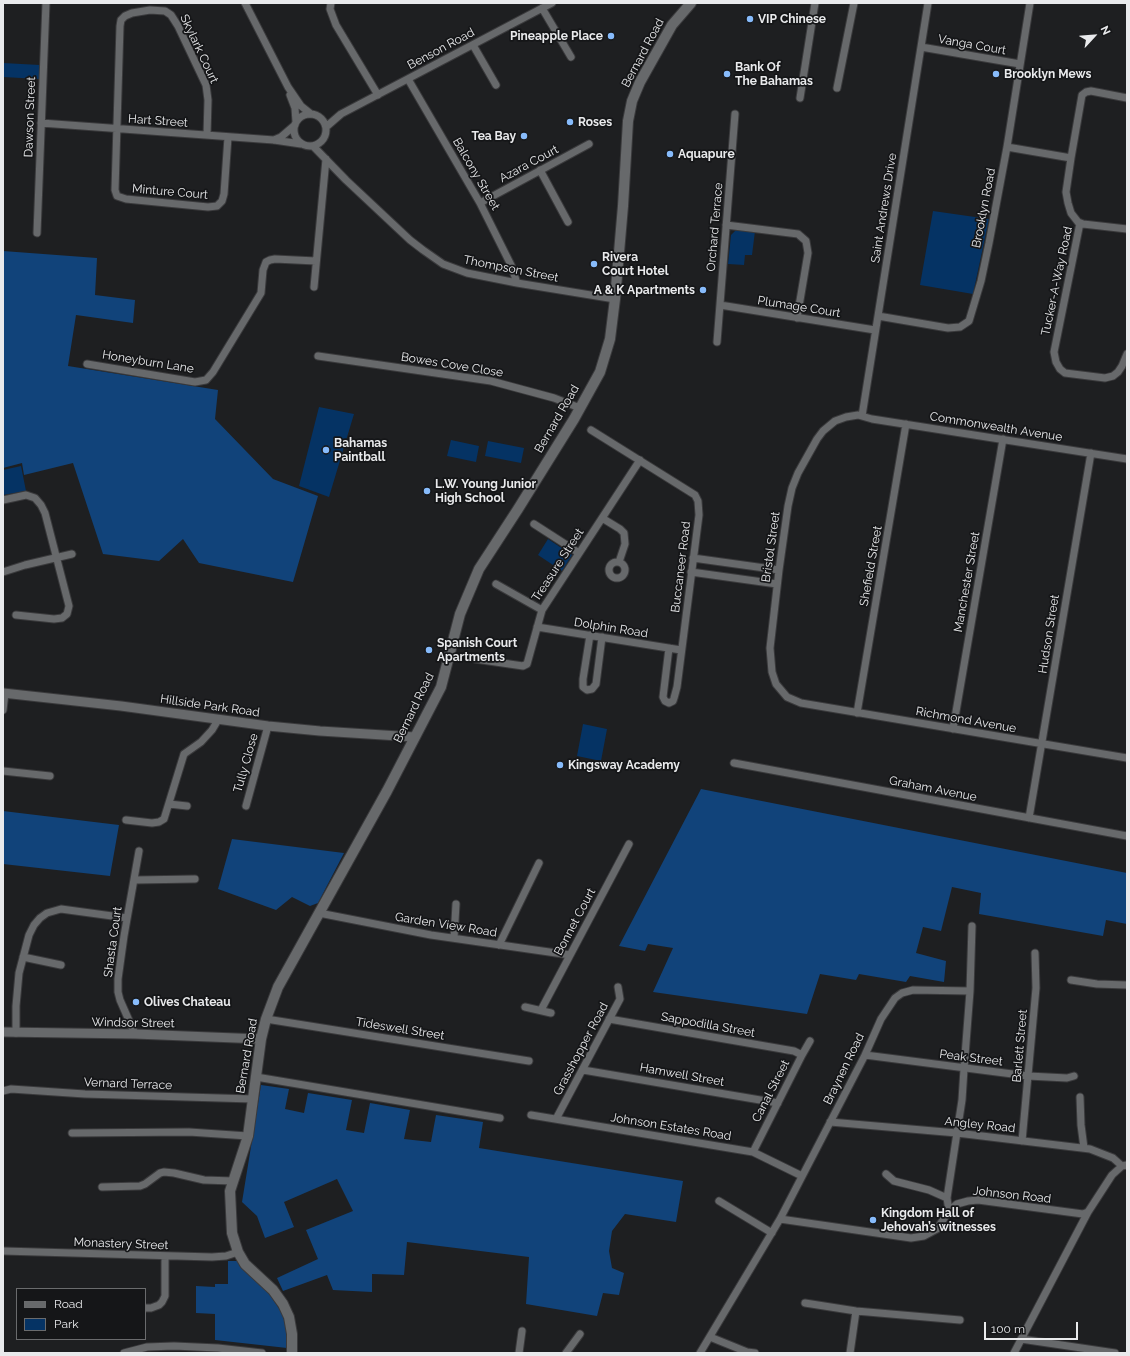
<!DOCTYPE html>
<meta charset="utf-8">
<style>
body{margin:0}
#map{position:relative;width:1130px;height:1356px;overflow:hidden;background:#1e1f21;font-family:Raleway,sans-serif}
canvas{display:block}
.frame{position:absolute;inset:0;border:4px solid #e9eaec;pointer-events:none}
.legend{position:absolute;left:16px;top:1288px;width:130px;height:52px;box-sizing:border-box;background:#151618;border:1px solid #6a6b6d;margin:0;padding:5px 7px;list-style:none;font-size:12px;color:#e9eaec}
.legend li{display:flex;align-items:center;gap:8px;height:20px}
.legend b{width:20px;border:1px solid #6a6b6d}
.north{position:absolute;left:1074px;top:16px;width:40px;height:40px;-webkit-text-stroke:3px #151618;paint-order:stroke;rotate:64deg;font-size:11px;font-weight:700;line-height:16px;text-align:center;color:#e9eaec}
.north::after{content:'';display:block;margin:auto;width:14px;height:18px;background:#e9eaec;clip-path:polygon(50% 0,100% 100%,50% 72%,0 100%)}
.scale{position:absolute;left:984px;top:1322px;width:94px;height:18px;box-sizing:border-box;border:2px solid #e9eaec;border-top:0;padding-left:5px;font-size:12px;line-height:14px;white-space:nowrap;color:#e9eaec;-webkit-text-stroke:3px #151618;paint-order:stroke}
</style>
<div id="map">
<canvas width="1130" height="1356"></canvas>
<div class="frame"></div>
<ul class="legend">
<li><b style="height:5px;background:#67696b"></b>Road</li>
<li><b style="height:11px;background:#053364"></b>Park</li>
</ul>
<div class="north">N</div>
<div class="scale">100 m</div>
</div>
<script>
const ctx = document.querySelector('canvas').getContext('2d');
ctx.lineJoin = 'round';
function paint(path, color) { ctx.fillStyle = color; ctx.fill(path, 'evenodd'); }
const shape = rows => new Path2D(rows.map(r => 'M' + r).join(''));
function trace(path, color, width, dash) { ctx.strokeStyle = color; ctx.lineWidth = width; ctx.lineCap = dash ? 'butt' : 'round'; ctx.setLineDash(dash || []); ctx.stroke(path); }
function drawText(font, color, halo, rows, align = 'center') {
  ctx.font = font + ' Raleway,sans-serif'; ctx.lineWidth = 3.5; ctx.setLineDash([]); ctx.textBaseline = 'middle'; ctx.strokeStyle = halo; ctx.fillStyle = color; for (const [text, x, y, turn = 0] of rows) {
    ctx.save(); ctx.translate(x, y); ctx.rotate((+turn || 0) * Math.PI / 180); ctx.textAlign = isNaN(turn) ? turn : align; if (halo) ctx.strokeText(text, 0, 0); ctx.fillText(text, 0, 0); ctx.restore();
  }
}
const green = shape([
 [3,63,40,65,39,79,3,77],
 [933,211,989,219,973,294,920,285],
 [737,229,755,231,752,255,745,255,744,265,728,264,731,235],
 [319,407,354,414,329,497,299,486],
 [451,440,479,446,476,462,447,456],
 [488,441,524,448,521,463,485,456],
 [21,466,26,491,3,495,3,470],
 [548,539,572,555,562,571,538,555],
 [583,724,607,729,601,761,577,756]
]);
const forest = shape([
 [3,251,97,258,95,295,135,300,133,323,76,315,68,366,218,390,215,419,273,479,318,496,293,582,199,563,183,539,159,561,103,554,73,463,24,475,22,463,3,468],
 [701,789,1127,873,1127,924,1106,920,1103,936,979,914,981,893,952,887,941,931,923,927,916,953,946,961,944,982,910,976,906,982,859,974,856,980,820,974,807,1014,653,992,673,948,648,944,645,951,619,946],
 [3,811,119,825,110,876,3,864],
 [232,839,344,853,318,903,310,906,292,897,276,910,218,889],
 [261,1085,289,1089,285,1109,304,1113,308,1093,352,1100,346,1130,364,1133,370,1103,410,1110,404,1139,431,1142,436,1115,483,1122,479,1148,683,1181,676,1222,625,1214,612,1231,609,1251,612,1268,624,1273,619,1295,603,1293,597,1316,526,1304,529,1257,407,1242,404,1275,372,1274,372,1292,333,1290,327,1275,283,1291,277,1278,318,1259,306,1230,353,1211,337,1179,284,1202,294,1227,265,1238,257,1216,242,1202],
 [228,1261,238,1261,268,1292,282,1313,287,1329,287,1348,215,1340,215,1314,196,1313,196,1286,215,1287,215,1284,228,1284]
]);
const minor = shape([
 [245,3,288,87,301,106,311,114],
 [331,3,330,9,336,25,378,95],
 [542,8,571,57],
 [473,45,496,85],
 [921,47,1020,64],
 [408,79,480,203,511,265,517,283],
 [837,88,854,3],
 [290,95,295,108,296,122],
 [800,98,815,3],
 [1127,98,1091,91,1086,92,1082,95,1071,158,1066,192,1068,203,1071,213,1078,222,1083,224,1127,229],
 '294 130a16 16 0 1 1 32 0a16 16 0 1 1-32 0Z',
 [41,123,274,140,301,144],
 [326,127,341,114,552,3],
 [207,135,208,100,206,85,178,26,171,15,165,11,150,10,132,13,125,16,121,20,120,26,115,190,117,196,126,199,208,207,217,206,222,201,224,194,228,137],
 [274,140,281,137,295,125],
 [313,146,346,180,410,240,423,250,443,264,467,273,517,283,615,299],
 [1007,147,1071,158],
 [540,170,568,222],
 [480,203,589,144],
 [1080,223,1055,347,1054,352,1056,362,1060,369,1065,373,1105,378,1113,376,1118,372,1122,366,1127,354],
 [726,225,798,234,806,241,808,253,797,318],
 [37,233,46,3],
 [314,287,326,159],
 [720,305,875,330],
 [878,316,948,328,960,327,969,321,981,281,989,243,1007,147,1030,3],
 [717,342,735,114],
 [318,356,491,381,554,398,580,408],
 [87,364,195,382,206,380,213,372,261,293,263,270,266,262,270,260,275,259,316,261],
 [862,416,928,3],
 [591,430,695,495,698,501,699,515,677,687,674,698,673,701,669,703,665,701,663,697,669,648],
 [1127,459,872,419,858,415,846,417,835,421,823,431,817,439,798,473,792,488,788,506,779,570,770,648,772,672,776,684,787,697,801,703,1127,758],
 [3,500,26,495,35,498,41,505,45,513,69,606,67,614,62,618,54,619,16,615],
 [602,518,620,529,624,533,625,544,619,562],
 [534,524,579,553],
 [693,558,779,570],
 '609 570a8 8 0 1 1 16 0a8 8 0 1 1-16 0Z',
 [3,572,25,565,72,554],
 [691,572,777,584],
 [496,584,542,610],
 [537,627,681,650],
 [590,635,583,679,583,687,587,690,592,689,596,684,602,637],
 [475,659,523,666,527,664,542,610,640,460],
 [3,710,5,693],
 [857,713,906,424],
 [953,729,1003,439],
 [734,763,1127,836],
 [3,771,50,776],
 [169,804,187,806],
 [246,806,268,726],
 [1029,818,1091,453],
 [126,820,152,823,159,822,164,819,184,754,201,742,212,730,218,720],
 [135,880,195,879],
 [319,913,431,935,570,955],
 [454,938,456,904],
 [499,945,539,863],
 [23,957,61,965],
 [1071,980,1097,984,1127,985],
 [525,1007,551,1013],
 [541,1010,629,844],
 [266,1019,529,1061],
 [609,1019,794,1051,802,1055],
 [16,1033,16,1006,19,973,29,935,34,925,40,918,47,913,61,909,127,918],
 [135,1034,120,1000,118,992,118,979,124,936,139,851],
 [865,1055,1028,1076,1067,1078,1074,1076],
 [583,1070,778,1103],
 [256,1077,500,1118],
 [3,1091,11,1089,85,1094,253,1099],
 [1080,1097,1081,1125,1084,1148],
 [531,1115,753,1152,802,1176],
 [556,1119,620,999,618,987],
 [830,1122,957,1133,1090,1149,1113,1158,1122,1166],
 [72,1133,189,1132,248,1136],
 [1022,1141,1036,988,1035,953],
 [753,1152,802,1055,810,1041],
 [886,1174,894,1181,929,1190,947,1198],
 [102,1187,140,1186,145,1184,160,1173,164,1172,174,1173,204,1180,233,1181],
 [719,1201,772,1233],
 [949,1211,947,1198,962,1100,964,1069,970,991,972,926],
 [780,1219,865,1055,881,1019,895,998,902,993,913,990,970,991],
 [3,1251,212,1257,226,1256,238,1252],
 [805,1303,856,1311,960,1320],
 [145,1308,151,1308,159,1305,162,1302,165,1296,165,1257],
 [710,1337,747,1352,755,1353],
 [1021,1339,1115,1353],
 [124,1353,147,1347,174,1346,218,1348,262,1353],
 [519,1353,522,1331],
 [566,1353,580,1334],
 [700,1353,780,1219,911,1238,924,1236,937,1229,949,1211,957,1204,968,1201,978,1200,1083,1214,1088,1212,1112,1175,1122,1166,1127,1165],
 [850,1353,856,1311],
 [1014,1353,1088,1212]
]);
const tertiary = shape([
 [3,693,121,706,268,726,320,731,415,737],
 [3,1032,135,1034,261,1039]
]);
const secondary = shape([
 [292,1353,292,1334,289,1317,283,1304,273,1290,245,1264,238,1252,232,1233,230,1191,248,1136,261,1039,266,1019,278,987,387,791,441,687,460,614,479,569,518,509,574,419,600,372,610,339,615,299,623,206,628,121,632,101,640,82,672,25,691,3]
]);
const markers = [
 [750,19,4,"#87bbfb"],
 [611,36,4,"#87bbfb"],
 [727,74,4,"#87bbfb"],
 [996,74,4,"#87bbfb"],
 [570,122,4,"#87bbfb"],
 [524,136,4,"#87bbfb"],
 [670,154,4,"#87bbfb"],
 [594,264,4,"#87bbfb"],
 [703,290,4,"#87bbfb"],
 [326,450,4,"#87bbfb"],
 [427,491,4,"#87bbfb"],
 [429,650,4,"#87bbfb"],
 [560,765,4,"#87bbfb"],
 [136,1002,4,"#87bbfb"],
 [873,1220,4,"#87bbfb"]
];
const poiNames = [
 ["VIP Chinese",758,19],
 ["Pineapple Place",603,36,"right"],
 ["Bank Of",735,67],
 ["The Bahamas",735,81],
 ["Brooklyn Mews",1004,74],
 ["Roses",578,122],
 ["Tea Bay",516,136,"right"],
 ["Aquapure",678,154],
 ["Rivera",602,257],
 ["Court Hotel",602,271],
 ["A & K Apartments",695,290,"right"],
 ["Bahamas",334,443],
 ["Paintball",334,457],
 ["L.W. Young Junior",435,484],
 ["High School",435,498],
 ["Spanish Court",437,643],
 ["Apartments",437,657],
 ["Kingsway Academy",568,765],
 ["Olives Chateau",144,1002],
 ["Kingdom Hall of",881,1213],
 ["Jehovah’s witnesses",881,1227]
];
const streetNames = [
 ["Vanga Court",972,45,10],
 ["Skylark Court",199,49,65],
 ["Benson Road",441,49,-28],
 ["Bernard Road",643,53,-62],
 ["Dawson Street",30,117,-88],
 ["Hart Street",158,121,4],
 ["Azara Court",529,164,-28],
 ["Balcony Street",476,174,60],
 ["Minture Court",170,192,5],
 ["Saint Andrews Drive",884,208,-81],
 ["Brooklyn Road",984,208,-79],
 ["Orchard Terrace",715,227,-85],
 ["Thompson Street",511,269,11],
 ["Tucker-A-Way Road",1057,281,-78],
 ["Plumage Court",799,307,9],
 ["Honeyburn Lane",148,362,9],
 ["Bowes Cove Close",452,365,9],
 ["Bernard Road",557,419,-60],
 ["Commonwealth Avenue",996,427,9],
 ["Bristol Street",771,547,-82],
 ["Treasure Street",558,565,-57],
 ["Shefield Street",871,566,-80],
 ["Buccaneer Road",681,567,-83],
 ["Manchester Street",967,582,-80],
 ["Dolphin Road",611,628,9],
 ["Hudson Street",1049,634,-81],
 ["Hillside Park Road",210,706,8],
 ["Bernard Road",414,708,-64],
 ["Richmond Avenue",966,720,10],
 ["Tully Close",246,763,-74],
 ["Graham Avenue",933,789,11],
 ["Bonnet Court",575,922,-62],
 ["Garden View Road",446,925,9],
 ["Shasta Court",113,942,-82],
 ["Windsor Street",133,1023,1],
 ["Sappodilla Street",708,1025,10],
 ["Tideswell Street",400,1029,9],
 ["Barlett Street",1020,1046,-85],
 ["Grasshopper Road",581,1049,-62],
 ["Bernard Road",247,1056,-80],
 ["Peak Street",971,1058,7],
 ["Braynen Road",844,1069,-64],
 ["Hamwell Street",682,1075,10],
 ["Vernard Terrace",128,1084,2],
 ["Canal Street",771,1091,-63],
 ["Angley Road",980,1125,6],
 ["Johnson Estates Road",671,1127,9],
 ["Johnson Road",1012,1195,6],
 ["Monastery Street",121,1244,2]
];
paint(green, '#053364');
paint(forest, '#11437a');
trace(minor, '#3a3a3c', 9);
trace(tertiary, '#3a3a3c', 11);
trace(secondary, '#3a3a3c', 12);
trace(minor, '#67696b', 7);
trace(tertiary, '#67696b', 9);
trace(secondary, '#67696b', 10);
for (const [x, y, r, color] of markers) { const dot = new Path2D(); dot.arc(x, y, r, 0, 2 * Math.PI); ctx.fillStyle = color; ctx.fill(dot); trace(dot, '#151618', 1.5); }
drawText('bold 12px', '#e9eaec', '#151618', poiNames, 'left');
drawText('12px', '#e9eaec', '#151618', streetNames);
</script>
